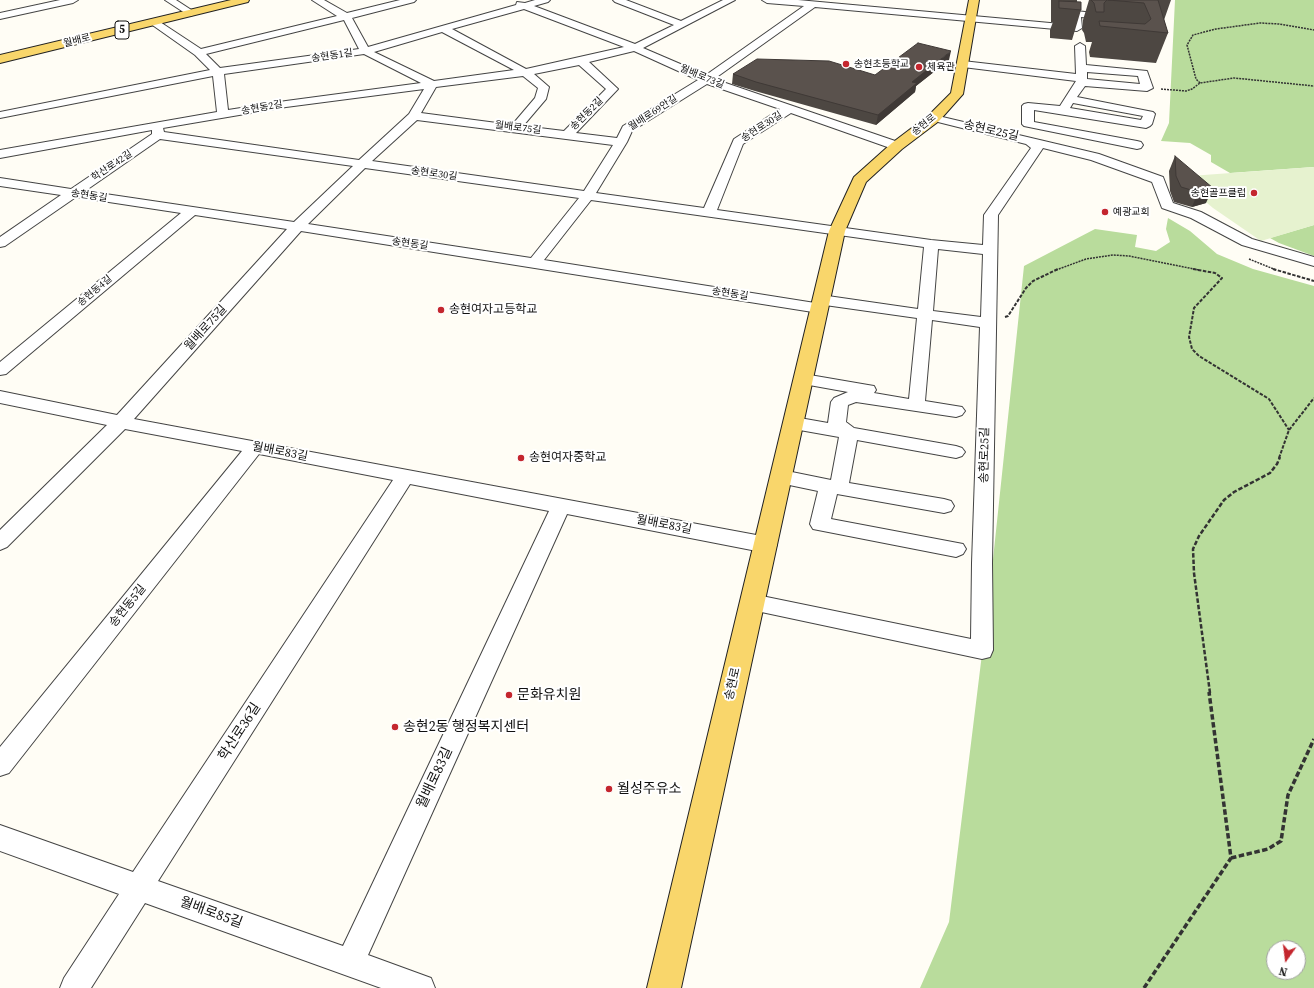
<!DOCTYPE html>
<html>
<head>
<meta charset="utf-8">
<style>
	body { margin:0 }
	#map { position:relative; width:1314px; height:988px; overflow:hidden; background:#fffdf5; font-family:"Source Serif 4",serif }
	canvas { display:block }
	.north { position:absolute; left:1266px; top:940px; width:40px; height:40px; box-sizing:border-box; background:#fff; border:1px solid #a0a0a0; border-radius:50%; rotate:194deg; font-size:11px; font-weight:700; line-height:16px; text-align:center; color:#111 }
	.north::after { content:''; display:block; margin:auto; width:14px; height:18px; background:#c4262e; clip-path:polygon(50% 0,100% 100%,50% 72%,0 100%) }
</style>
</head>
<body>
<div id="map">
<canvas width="1314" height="988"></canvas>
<div class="north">N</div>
</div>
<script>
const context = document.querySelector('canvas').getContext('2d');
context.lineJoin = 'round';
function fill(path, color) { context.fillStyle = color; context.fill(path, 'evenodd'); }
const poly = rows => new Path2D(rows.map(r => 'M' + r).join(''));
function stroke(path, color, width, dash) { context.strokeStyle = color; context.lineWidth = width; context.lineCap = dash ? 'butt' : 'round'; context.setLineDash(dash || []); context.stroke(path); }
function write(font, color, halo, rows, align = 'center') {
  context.font = font + ' "Source Serif 4","Noto Sans KR",serif'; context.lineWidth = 4; context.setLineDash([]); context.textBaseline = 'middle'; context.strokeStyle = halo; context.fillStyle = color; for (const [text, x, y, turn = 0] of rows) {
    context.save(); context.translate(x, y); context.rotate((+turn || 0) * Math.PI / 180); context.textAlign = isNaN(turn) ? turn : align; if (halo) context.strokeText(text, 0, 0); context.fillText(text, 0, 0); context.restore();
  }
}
fill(poly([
	[1175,0,1314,0,1314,167,1230,173,1211,162,1211,155,1190,143,1161,141,1169,123],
	[1168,218,1190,231,1217,254,1253,269,1314,286,1314,988,920,988,949,922,989,597,1024,266,1095,229,1137,235,1135,247,1156,251,1170,242,1166,229],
	[1274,948,1298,948,1298,972,1274,972],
	[1314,225,1314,256,1279,243,1270,238]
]), '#b9dc9c');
fill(poly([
	[1314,167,1314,225,1261,241,1213,208,1176,177]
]), '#e6f2cf');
const minor = poly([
	[60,0,78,0,73,3,0,19,0,13,60,0],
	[165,0,176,0,196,13,191,16,188,15,165,0],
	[312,0,324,0,347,13,400,0,416,0,414,2,352,18,368,47,516,5,517,2,525,3,535,0,550,0,548,2,534,6,635,44,674,25,615,2,613,0,626,0,681,21,723,0,735,0,643,48,706,75,804,6,767,3,762,0,798,0,1072,25,1071,14,1076,11,1112,15,1114,17,1109,20,1081,17,1082,28,1077,31,815,7,714,79,901,143,903,146,901,149,897,150,893,149,791,113,743,144,717,210,931,240,983,245,984,215,1031,148,1026,144,930,120,928,118,930,116,934,115,1099,154,1163,177,1173,203,1201,212,1252,239,1314,257,1314,266,1242,245,1191,218,1162,208,1152,182,1091,160,1043,148,998,215,992,563,993,650,990,657,982,659,752,610,745,608,741,602,745,596,752,594,971,639,972,563,980,327,932,320,925,401,962,407,965,411,962,415,956,417,856,402,848,405,846,422,854,428,956,446,962,448,965,452,962,456,956,458,857,440,849,483,944,499,951,501,954,506,951,511,944,513,837,494,831,519,963,544,966,549,963,554,956,557,813,529,810,524,818,491,775,482,773,477,775,472,782,470,831,480,839,437,794,429,788,427,785,423,788,419,794,417,828,423,831,402,834,398,848,392,798,383,796,379,798,375,804,374,868,385,874,386,876,390,874,393,909,399,917,318,825,305,827,308,824,311,819,313,301,231,134,419,767,537,774,540,777,545,774,550,767,553,567,514,368,955,431,978,435,988,381,988,145,903,91,988,60,988,64,978,119,894,0,851,0,825,133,872,393,480,259,454,9,773,0,776,0,747,242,451,125,429,7,547,0,550,0,530,107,425,0,403,0,391,117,415,287,229,195,215,6,374,0,375,0,362,181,213,76,197,5,246,0,247,0,237,61,195,0,186,0,178,71,189,152,134,152,130,0,158,0,150,217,112,213,76,0,118,0,112,210,70,195,55,151,24,149,22,151,20,157,20,201,49,337,16,312,0],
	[524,9,624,47,526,69,452,29,524,9],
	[344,20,359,49,220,68,206,54,344,20],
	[442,32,514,70,434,81,374,52,442,32],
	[634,51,698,80,623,126,617,138,576,133,618,89,589,62,634,51],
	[364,54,421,83,286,101,228,110,224,74,364,54],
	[579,65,606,89,564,131,523,126,546,99,549,87,534,74,579,65],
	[523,76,538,88,535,98,512,125,421,113,436,87,523,76],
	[707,84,780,109,734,139,704,208,596,193,627,142,632,131,707,84],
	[424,89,409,114,359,160,164,132,163,128,286,107,424,89],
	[417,120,613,145,584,191,372,161,417,120],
	[160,139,353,166,294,222,85,191,160,139],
	[365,168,579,198,531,258,308,224,365,168],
	[591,200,924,247,918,309,821,295,816,297,813,300,815,303,544,260,591,200],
	[938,249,983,254,981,317,933,311,938,249],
	[410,484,549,511,343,946,158,881,410,484],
	[1080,43,1085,46,1086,65,1147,71,1153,88,1147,91,1085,86,1077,97,1153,112,1155,114,1152,124,1150,126,1146,128,1034,110,1034,122,1137,141,1141,142,1143,145,1141,148,1137,149,1024,126,1022,124,1022,106,1024,104,1028,103,1060,106,1076,81,963,67,958,64,963,61,1076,74,1075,46,1080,43],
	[1087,72,1138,76,1140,84,1087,79,1087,72],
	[1073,103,1143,116,1141,120,1070,108,1073,103]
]);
const major = poly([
	[231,0,249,0,248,2,0,63,0,55,231,0],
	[969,0,979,0,963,94,939,121,902,149,866,182,845,231,681,988,647,988,829,231,854,177,892,143,929,115,951,93,969,0]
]);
stroke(minor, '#444', 2);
stroke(major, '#222', 2);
stroke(poly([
	[1200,83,1196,79,1187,45,1193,35,1216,29,1260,23,1279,24,1314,30],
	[1161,89,1186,91,1192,89,1200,83,1234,78,1314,86],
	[1249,259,1276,270],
	[1056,270,1086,259,1113,255,1129,256,1199,270]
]), '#333', 1.5, [2, 1]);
stroke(poly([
	[1193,269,1215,273,1222,278,1194,308,1189,337,1192,349,1199,356,1269,399,1289,430],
	[1273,269,1314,281],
	[1005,317,1008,316,1026,288,1033,281,1058,269],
	[1279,458,1289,430,1314,398]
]), '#333', 2, [3.5, 1.5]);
stroke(poly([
	[1210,693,1194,573,1193,549,1199,536,1224,500,1234,492,1270,473,1277,464,1280,457]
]), '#333', 2.5, [4.5, 2]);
stroke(poly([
	[1231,858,1268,849,1281,841,1288,795,1314,739],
	[1144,988,1231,858,1209,692]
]), '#333', 3.5, [5.5, 2.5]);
fill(minor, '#fff');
fill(major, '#f9d66b');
fill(poly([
	[1051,0,1077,0,1077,2,1081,10,1072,40,1050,38,1050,30,1053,22,1051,22],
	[1089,0,1171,0,1164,20,1168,33,1156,63,1090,57,1089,52,1092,42,1086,42,1084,33,1082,30,1083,25,1083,20],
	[949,60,916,86,915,92,876,125,755,91,732,84,733,74,875,75],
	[1175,156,1206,203,1192,207,1174,202,1170,191,1169,171]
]), '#4d4742');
fill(poly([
	[951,51,949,60,916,86,915,92,876,125,878,115,912,82],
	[1213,188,1206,203,1192,207,1198,192]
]), '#3f3936');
const building = poly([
	[1091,0,1107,0,1104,3,1104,12,1096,12,1094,3,1091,0],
	[1108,0,1158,0,1168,33,1100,26,1099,21,1145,24,1151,19,1144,3,1108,0],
	[1059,1,1081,2,1081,10,1059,8,1059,1],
	[918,43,951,51,912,82,917,83,878,115,756,82,733,74,757,59,829,61,875,75,918,43],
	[1175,156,1213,188,1198,192,1181,187,1176,176,1175,156]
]);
fill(building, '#5a524d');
stroke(building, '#3f3936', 1);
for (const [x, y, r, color] of [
	[846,64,4,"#c4262e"],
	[919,67,4,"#c4262e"],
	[1254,193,4,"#c4262e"],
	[1105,212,4,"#c4262e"],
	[441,310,4,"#c4262e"],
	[521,458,4,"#c4262e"],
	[509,695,4,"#c4262e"],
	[395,727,4,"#c4262e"],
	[609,789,4,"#c4262e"]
]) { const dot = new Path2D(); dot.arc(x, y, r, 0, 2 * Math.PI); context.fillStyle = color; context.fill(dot); stroke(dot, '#fff', 1.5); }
write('10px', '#111', '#fff', [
	["월배로",77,41,-14],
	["송현동1길",332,56,-8],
	["월배로73길",702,77,22],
	["송현동2길",262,108,-10],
	["월배로69안길",653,113,-33],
	["송현동2길",587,114,-45],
	["송현로",924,125,-39],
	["송현로30길",762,127,-33],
	["월배로75길",518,128,7],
	["학산로42길",112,166,-34],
	["송현로30길",434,174,8],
	["송현동길",89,196,9],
	["송현동길",410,244,8],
	["송현동4길",95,291,-40],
	["송현동길",730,294,9]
]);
write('10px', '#111', '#fff', [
	["송현초등학교",854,64],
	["체육관",927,67],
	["송현골프클럽",1246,193,"right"],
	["예광교회",1113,212]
], 'left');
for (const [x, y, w] of [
	[122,30,14]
]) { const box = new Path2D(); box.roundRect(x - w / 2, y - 9, w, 18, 3); context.fillStyle = '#fff'; context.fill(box); stroke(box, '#111', 1); }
write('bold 11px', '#111', null, [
	["5",122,30]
]);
write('12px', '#111', '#fff', [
	["송현로25길",991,131,13],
	["월배로75길",206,328,-48],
	["월배로83길",280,452,11],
	["송현로25길",985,455,-89],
	["월배로83길",664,525,11],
	["송현동5길",128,606,-51],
	["송현로",733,684,-77]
]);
write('12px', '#111', '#fff', [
	["송현여자고등학교",449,310],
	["송현여자중학교",529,458]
], 'left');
write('14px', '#111', '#fff', [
	["문화유치원",517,695],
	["송현2동 행정복지센터",403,727],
	["월성주유소",617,789]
], 'left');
write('14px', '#111', '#fff', [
	["학산로36길",240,732,-57],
	["월배로83길",435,778,-65],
	["월배로85길",211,913,20]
]);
</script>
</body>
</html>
